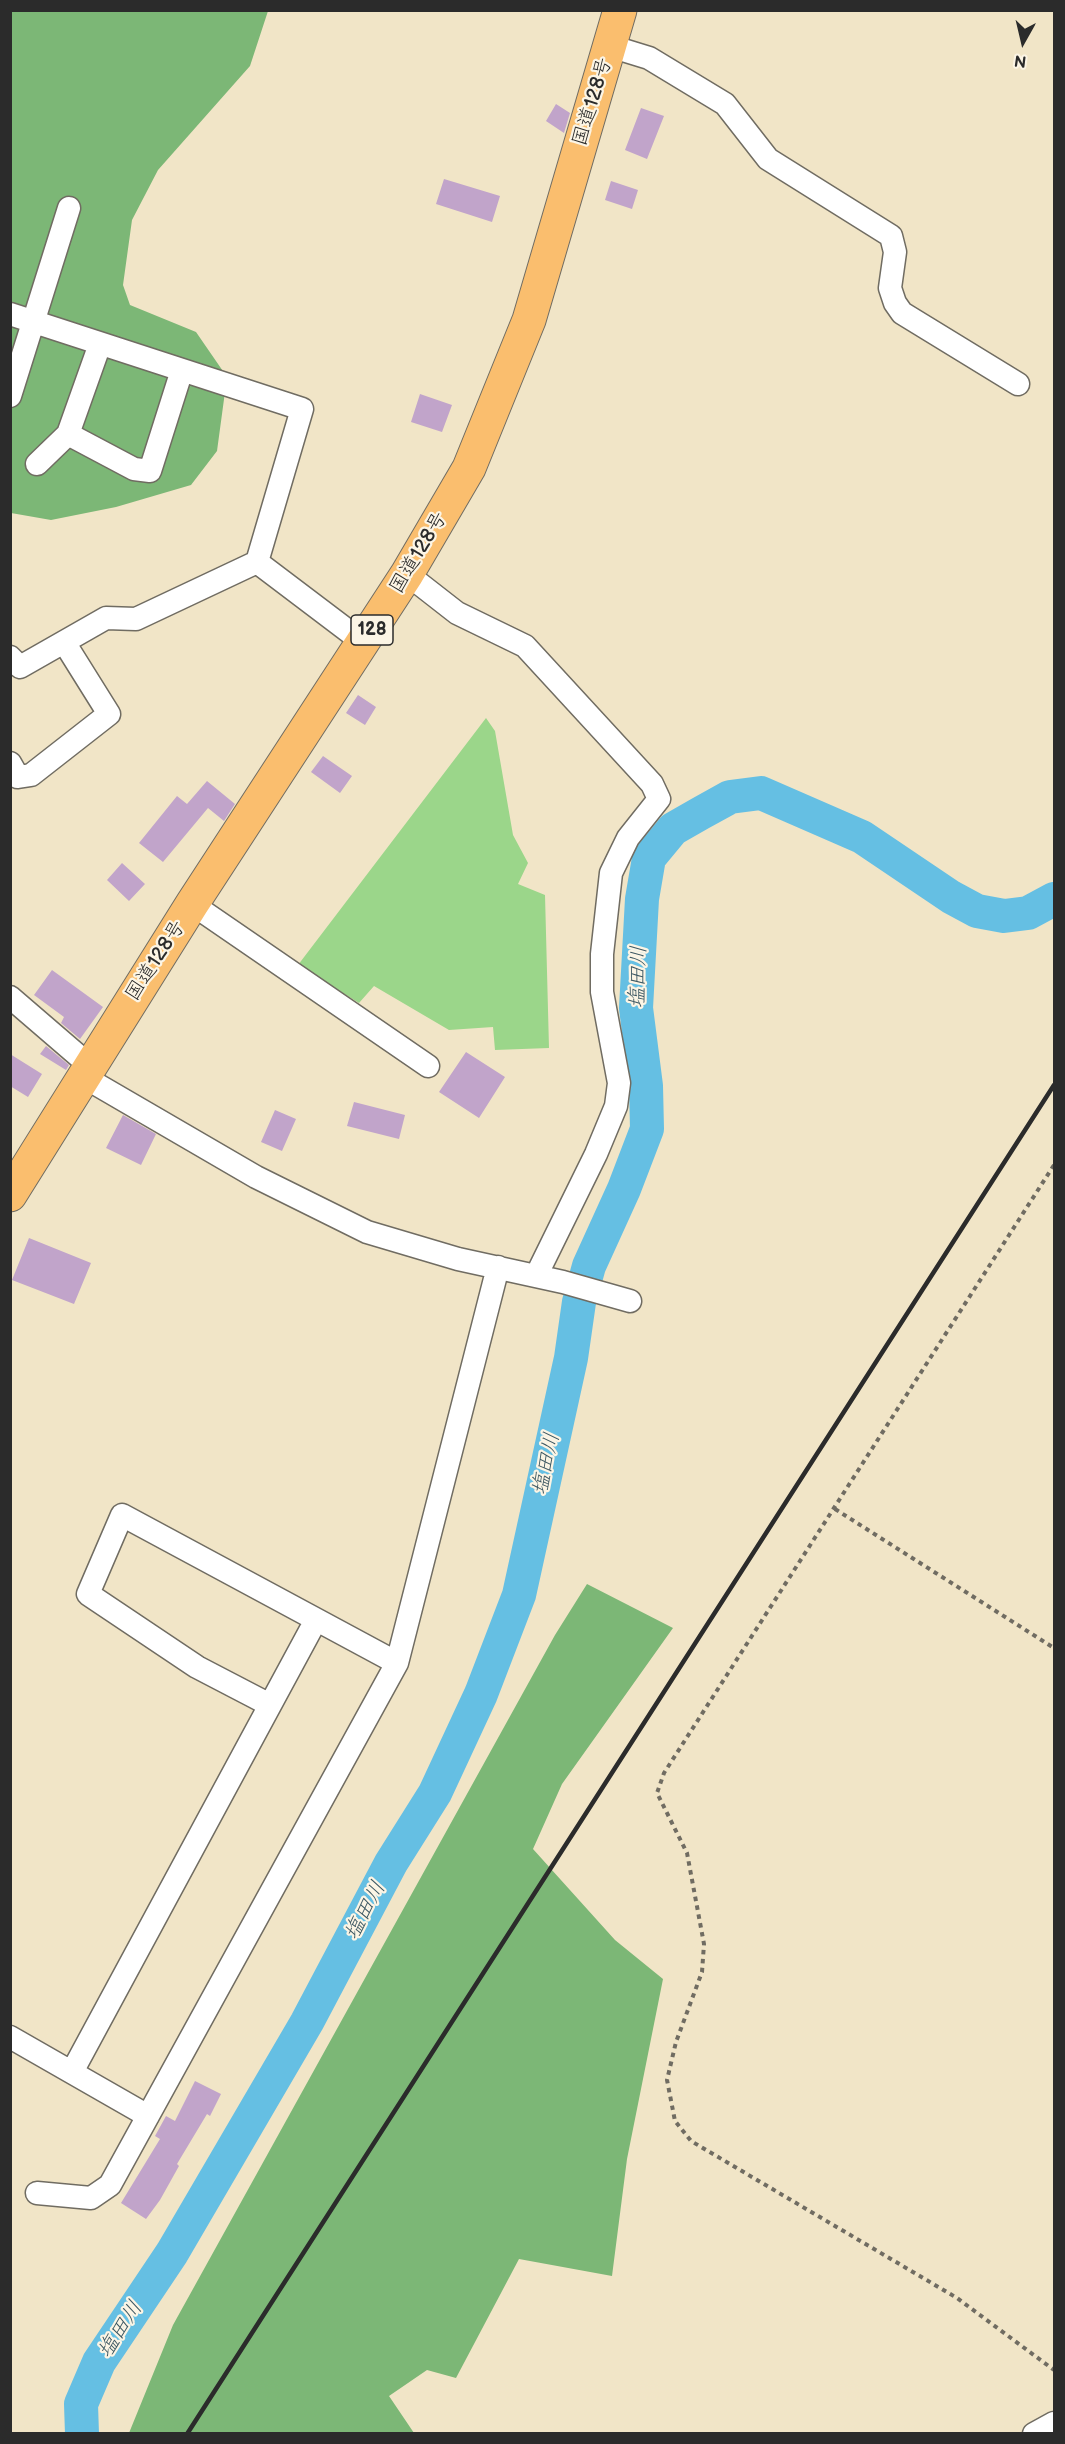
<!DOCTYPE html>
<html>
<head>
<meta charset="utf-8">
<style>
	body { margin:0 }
	#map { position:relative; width:1065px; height:2444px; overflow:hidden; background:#f1e5c7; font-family:"Balsamiq Sans",sans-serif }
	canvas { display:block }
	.frame { position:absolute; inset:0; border:12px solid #2b2b2b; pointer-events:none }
	.north { position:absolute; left:993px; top:12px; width:60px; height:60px; -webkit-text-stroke:4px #fcf5e5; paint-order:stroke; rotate:188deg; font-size:16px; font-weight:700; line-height:24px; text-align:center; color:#2b2b2b }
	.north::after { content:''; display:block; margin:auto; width:21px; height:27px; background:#2b2b2b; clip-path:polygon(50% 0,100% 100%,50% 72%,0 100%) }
</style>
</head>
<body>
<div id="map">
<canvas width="1065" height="2444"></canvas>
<div class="frame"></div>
<div class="north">N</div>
</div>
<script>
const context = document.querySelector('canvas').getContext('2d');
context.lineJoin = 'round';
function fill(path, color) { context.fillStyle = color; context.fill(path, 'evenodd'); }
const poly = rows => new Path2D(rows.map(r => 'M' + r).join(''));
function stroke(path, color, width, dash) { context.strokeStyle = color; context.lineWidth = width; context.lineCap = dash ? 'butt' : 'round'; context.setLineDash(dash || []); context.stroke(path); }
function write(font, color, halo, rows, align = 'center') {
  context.font = font + ' "Balsamiq Sans","Klee One",sans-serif'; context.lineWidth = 4.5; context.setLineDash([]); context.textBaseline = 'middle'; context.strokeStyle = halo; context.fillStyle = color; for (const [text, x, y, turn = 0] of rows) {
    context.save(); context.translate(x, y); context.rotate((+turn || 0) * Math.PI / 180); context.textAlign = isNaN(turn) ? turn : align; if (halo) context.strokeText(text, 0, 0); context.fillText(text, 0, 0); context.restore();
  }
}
fill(poly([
	[486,718,495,731,513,835,528,863,518,884,545,895,549,1048,495,1050,493,1027,449,1030,374,986,359,1003,298,965]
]), '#9bd68a');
fill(poly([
	[10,11,268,11,250,66,158,170,132,220,123,285,130,305,196,332,227,377,217,451,191,485,116,507,51,520,11,513],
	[587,1584,673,1628,562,1784,533,1849,615,1940,663,1979,627,2159,612,2276,519,2259,456,2378,427,2370,389,2396,414,2433,129,2433,173,2325,555,1635]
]), '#7cb776');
stroke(poly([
	[82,2434,81,2404,99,2362,172,2253,307,2022,391,1863,435,1793,481,1694,519,1595,571,1358,579,1302,589,1266,624,1189,647,1129,646,1086,636,1008,642,899,649,858,673,829,701,813,730,797,761,793,862,837,951,897,977,911,1004,916,1028,913,1054,899]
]), '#65bfe3', 34);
fill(poly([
	[556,104,570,113,564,133,546,121],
	[641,108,664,116,647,159,625,150],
	[444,179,500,196,492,222,436,204],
	[611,181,638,190,632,209,605,200],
	[420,394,452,405,442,432,411,422],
	[358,695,376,707,365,725,346,713],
	[323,756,352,776,340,793,311,772],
	[207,781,235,804,224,821,208,808,163,862,139,843,177,796,187,804],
	[122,863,145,884,129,901,107,880],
	[52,970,103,1007,80,1039,61,1023,64,1017,34,995],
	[46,1046,69,1065,66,1070,40,1054],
	[466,1052,505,1077,479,1118,439,1092],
	[10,1054,42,1074,28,1097,10,1086],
	[354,1102,405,1115,399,1139,347,1126],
	[275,1110,296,1119,282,1151,261,1142],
	[123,1115,156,1134,141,1165,106,1148],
	[29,1238,91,1263,74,1304,12,1280],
	[195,2081,221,2094,210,2116,207,2114,177,2164,179,2166,160,2200,146,2219,121,2203,160,2139,155,2136,166,2116,175,2121]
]), '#c1a4ca');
const minor = poly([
	[610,46,649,58,725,104,768,159,891,236,895,252,890,288,895,303,902,313,1018,384],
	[10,314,302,409,257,562],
	[10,396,69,208],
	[68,434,134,469,150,471,182,370],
	[37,464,68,434,100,344],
	[407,574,457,613,525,646,652,784,659,799,628,838,611,873,602,954,602,992,619,1083,616,1106,596,1154,536,1276],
	[10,657,20,667,106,618,136,619,257,562,364,643],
	[10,763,18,777,31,775,109,714,64,642],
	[192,904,428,1066],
	[10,997,89,1065],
	[84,1077,256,1177,367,1232,458,1259,563,1282,630,1301],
	[270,1705,197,1667,88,1594,122,1515,397,1663],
	[10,2037,148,2116],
	[72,2072,316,1620],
	[37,2193,91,2198,110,2185,397,1663,498,1267],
	[1034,2434,1054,2423]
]);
const highway = poly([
	[10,1195,192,904,407,574,469,468,529,320,620,10]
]);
stroke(minor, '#706c62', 25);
stroke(highway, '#706c62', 35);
stroke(poly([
	[1054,1165,664,1773,657,1793,687,1853,704,1944,702,1972,676,2042,667,2080,675,2121,691,2141,957,2298,1054,2370],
	[835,1509,1054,1648]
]), '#706c62', 4, [4.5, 4.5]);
stroke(minor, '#fff', 22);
stroke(highway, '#fabe6e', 33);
stroke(poly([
	[187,2434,1054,1085]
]), '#2b2b2b', 4.5);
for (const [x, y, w] of [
	[372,630,42]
]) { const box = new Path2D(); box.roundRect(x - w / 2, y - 15, w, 30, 4.5); context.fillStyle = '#fcf5e5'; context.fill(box); stroke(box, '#2b2b2b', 1.5); }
write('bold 18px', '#2b2b2b', null, [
	["128",372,630]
]);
write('20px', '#2b2b2b', '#fcf5e5', [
	["国道128号",593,102,-73],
	["国道128号",419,553,-59],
	["国道128号",156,961,-57]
]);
write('italic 21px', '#3c5762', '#fcf5e5', [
	["塩田川",639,977,-88],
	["塩田川",547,1464,-78],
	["塩田川",366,1911,-62],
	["塩田川",121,2330,-57]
]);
</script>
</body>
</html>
